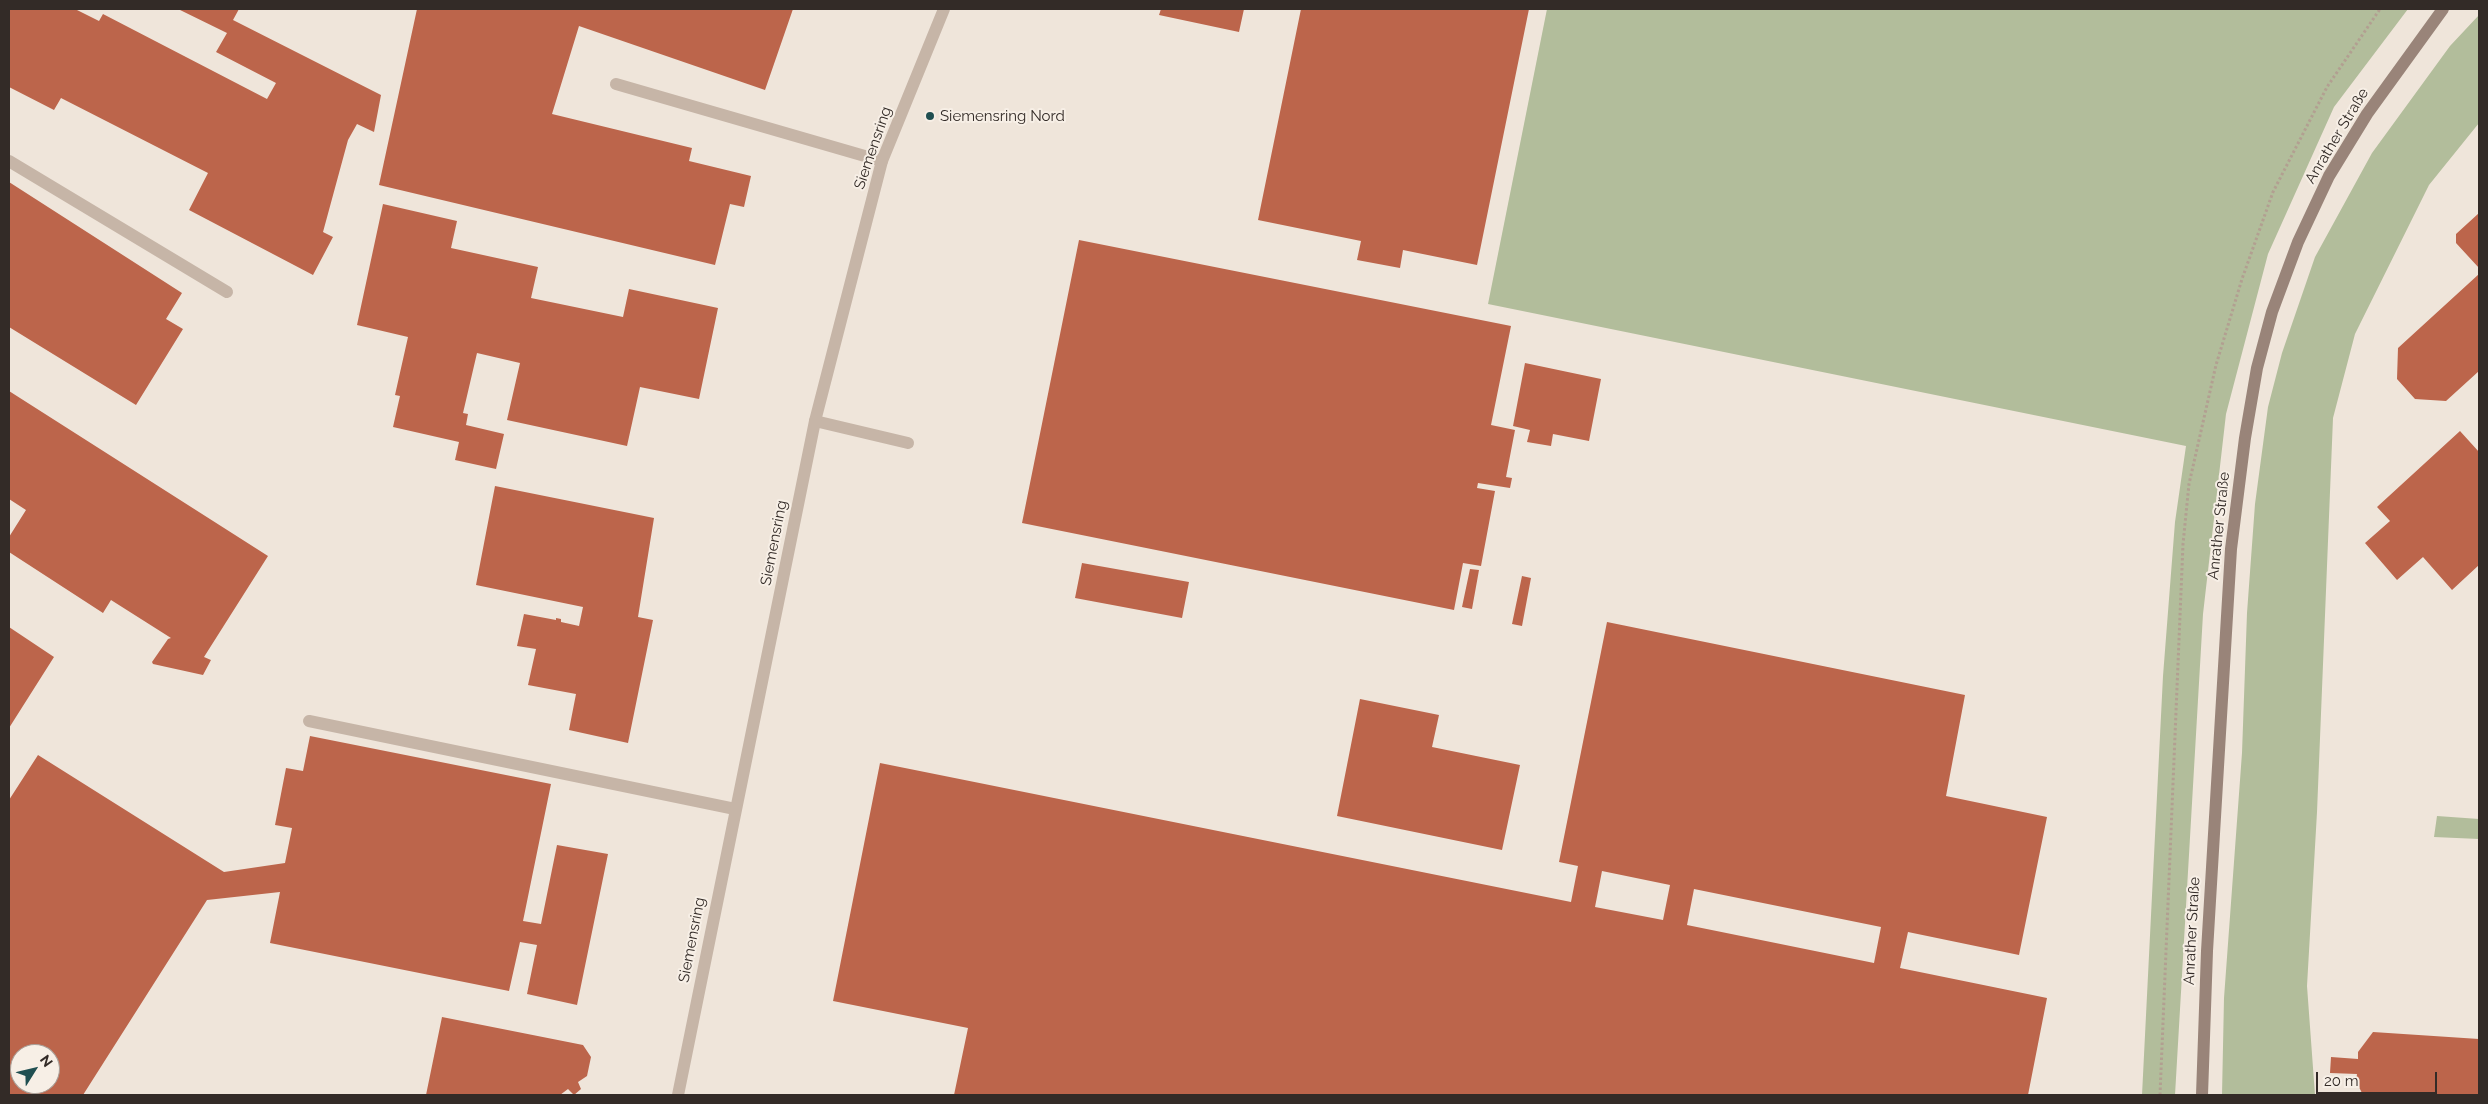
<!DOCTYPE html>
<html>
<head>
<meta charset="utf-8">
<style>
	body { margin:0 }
	#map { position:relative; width:2488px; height:1104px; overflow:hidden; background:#efe5da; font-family:Raleway,sans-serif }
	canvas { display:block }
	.frame { position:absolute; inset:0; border:10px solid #332b27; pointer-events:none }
	.north { position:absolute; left:10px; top:1044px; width:50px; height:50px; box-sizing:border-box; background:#f7efe6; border:1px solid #a9a19a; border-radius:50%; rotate:54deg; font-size:14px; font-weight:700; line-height:20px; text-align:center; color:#332b27 }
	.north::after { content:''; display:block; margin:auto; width:18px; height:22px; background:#204f51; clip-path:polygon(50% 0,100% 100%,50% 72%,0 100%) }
	.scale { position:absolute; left:2316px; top:1072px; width:121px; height:22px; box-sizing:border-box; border:2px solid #332b27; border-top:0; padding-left:6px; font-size:15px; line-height:18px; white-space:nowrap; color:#332b27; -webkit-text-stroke:4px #f7efe6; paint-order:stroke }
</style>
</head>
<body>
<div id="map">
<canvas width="2488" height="1104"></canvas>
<div class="frame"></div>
<div class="north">N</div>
<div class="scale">20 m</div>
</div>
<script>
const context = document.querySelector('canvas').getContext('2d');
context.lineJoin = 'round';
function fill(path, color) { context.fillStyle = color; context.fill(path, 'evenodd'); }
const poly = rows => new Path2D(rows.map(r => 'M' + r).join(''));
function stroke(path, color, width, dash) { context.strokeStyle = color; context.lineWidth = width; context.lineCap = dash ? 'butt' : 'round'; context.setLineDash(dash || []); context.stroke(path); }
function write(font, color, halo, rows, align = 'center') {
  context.font = font + ' Raleway,sans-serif'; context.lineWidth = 4; context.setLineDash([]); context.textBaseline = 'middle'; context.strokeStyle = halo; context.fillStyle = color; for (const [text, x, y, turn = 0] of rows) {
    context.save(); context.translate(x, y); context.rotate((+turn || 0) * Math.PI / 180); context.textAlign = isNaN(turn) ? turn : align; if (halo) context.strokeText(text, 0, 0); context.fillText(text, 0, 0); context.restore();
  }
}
fill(poly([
	[1547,9,2408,9,2334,107,2268,254,2226,414,2203,614,2175,1095,2142,1095,2163,676,2175,522,2186,446,1488,304],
	[2479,15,2479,123,2429,185,2355,334,2333,418,2317,812,2307,986,2315,1095,2222,1095,2224,998,2242,753,2247,613,2255,504,2268,407,2282,353,2315,257,2372,153,2450,46],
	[2437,816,2479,819,2479,839,2434,837]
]), '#b2bd9b');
fill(poly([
	[9,9,75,9,99,21,103,14,267,99,276,83,216,52,227,33,178,9,239,9,233,20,381,95,374,132,357,124,348,140,323,232,333,237,313,275,189,210,208,173,61,98,54,110,9,87],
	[417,9,793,9,765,90,579,26,552,114,692,148,689,161,751,176,744,207,730,204,715,265,379,185],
	[1161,9,1244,9,1239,32,1159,15],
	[1301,9,1529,9,1477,265,1403,250,1400,268,1357,260,1361,241,1258,220],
	[9,182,182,293,166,319,183,329,136,405,9,327],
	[383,204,457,221,451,248,538,267,531,298,623,317,629,289,718,308,699,399,640,387,627,446,507,420,520,363,477,353,463,413,468,414,466,425,504,434,496,469,455,460,459,442,393,427,400,396,395,395,408,337,357,325],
	[2479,213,2479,268,2456,243,2456,234],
	[1079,240,1511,326,1491,425,1515,430,1506,477,1512,478,1510,488,1478,483,1477,488,1495,491,1481,566,1463,563,1454,610,1022,523],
	[2479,274,2479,371,2446,401,2415,399,2397,379,2398,348],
	[1525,363,1601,379,1589,441,1553,434,1551,446,1527,442,1530,430,1513,426],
	[9,391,268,556,204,657,211,660,203,675,153,664,152,662,168,639,171,638,111,600,103,613,9,552,9,537,26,510,9,499],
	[2460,431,2479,452,2479,565,2452,590,2423,557,2397,580,2365,543,2390,521,2377,507],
	[495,486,654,518,638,617,653,620,628,743,569,730,576,694,528,685,536,649,517,646,524,614,556,620,556,618,561,619,561,622,579,626,583,607,476,585],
	[1082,563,1189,582,1182,618,1075,598],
	[1470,569,1479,570,1472,609,1462,607],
	[1522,576,1531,578,1522,626,1512,624],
	[1607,622,1965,695,1946,796,2047,817,2019,955,1908,932,1900,968,2047,998,2028,1095,954,1095,968,1028,833,1001,880,763,1571,902,1578,866,1559,862],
	[1602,871,1670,885,1663,920,1595,907],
	[1694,889,1881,927,1874,963,1687,925],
	[9,627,54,657,9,728],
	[1360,699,1439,715,1432,747,1520,765,1502,850,1337,816],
	[310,736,551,784,523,921,541,924,557,845,608,854,577,1005,527,994,537,945,520,942,509,991,270,943,280,892,207,900,83,1095,9,1095,9,800,38,755,224,872,285,863,292,828,275,825,286,768,303,771],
	[20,1054,50,1054,50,1084,20,1084],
	[442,1017,583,1045,591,1057,587,1076,578,1082,581,1089,574,1095,568,1089,560,1095,426,1095],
	[2373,1032,2479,1039,2479,1095,2363,1095,2356,1081,2357,1074,2330,1073,2331,1057,2358,1059,2358,1052]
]), '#bc654b');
stroke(poly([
	[2160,1095,2183,544,2189,484,2216,365,2242,279,2273,192,2327,87,2380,9]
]), '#b29f91', 3, [2.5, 2.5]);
stroke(poly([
	[616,84,882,161],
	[9,161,227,292],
	[815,421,908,443],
	[309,721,735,809]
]), '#c6b5a7', 12);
stroke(poly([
	[678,1095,815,421,882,161,944,9]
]), '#c6b5a7', 12);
stroke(poly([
	[2202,1095,2207,951,2231,549,2245,438,2257,368,2272,312,2298,242,2329,176,2367,114,2443,9]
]), '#998479', 12);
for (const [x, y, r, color] of [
	[930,116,5,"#204f51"]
]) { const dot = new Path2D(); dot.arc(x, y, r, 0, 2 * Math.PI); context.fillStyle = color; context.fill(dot); stroke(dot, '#f7efe6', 2); }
write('15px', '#332b27', '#f7efe6', [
	["Siemensring Nord",940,116]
], 'left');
write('15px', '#332b27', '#f7efe6', [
	["Anrather Straße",2337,136,-59],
	["Siemensring",873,148,-71],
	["Anrather Straße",2219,526,-84],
	["Siemensring",774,543,-79],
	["Anrather Straße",2192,931,-87],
	["Siemensring",692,940,-79]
]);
</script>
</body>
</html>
